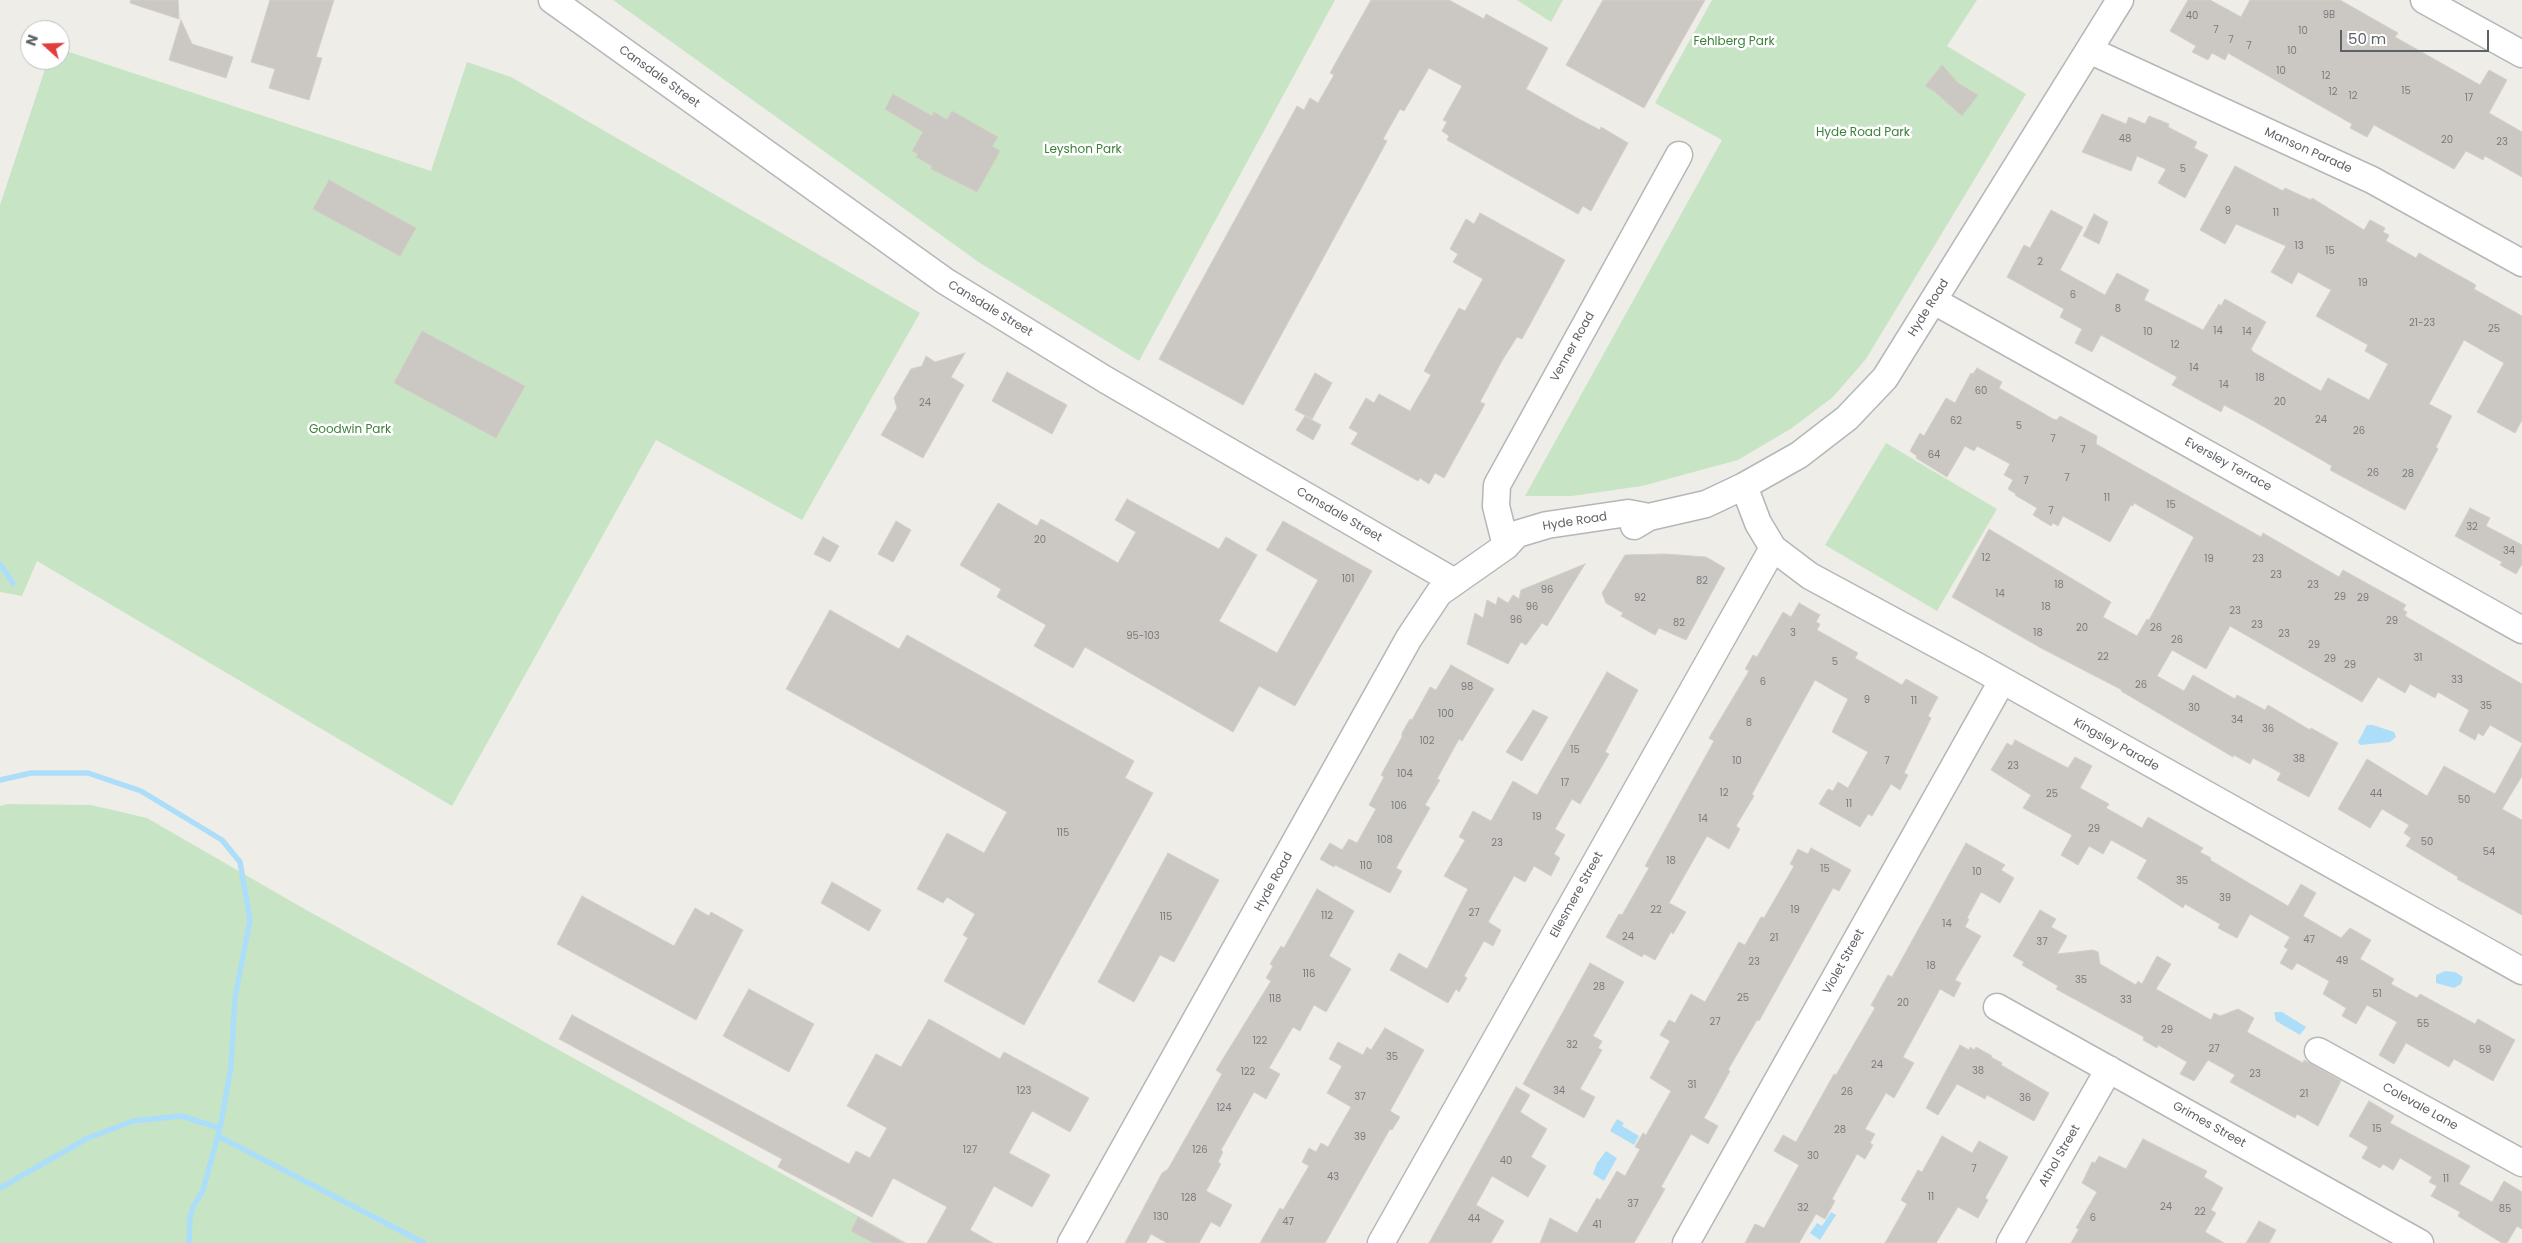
<!DOCTYPE html>
<html>
<head>
<meta charset="utf-8">
<style>
	body { margin:0 }
	#map { position:relative; width:2522px; height:1243px; overflow:hidden; background:#efede7; font-family:Poppins,sans-serif }
	canvas { display:block }
	.north { position:absolute; left:20px; top:20px; width:50px; height:50px; box-sizing:border-box; background:#fff; border:1px solid #bfc0c2; border-radius:50%; rotate:290deg; font-size:14px; font-weight:700; line-height:20px; text-align:center; color:#5e6266 }
	.north::after { content:''; display:block; margin:auto; width:18px; height:22px; background:#e03d3c; clip-path:polygon(50% 0,100% 100%,50% 72%,0 100%) }
	.scale { position:absolute; left:2340px; top:30px; width:149px; height:22px; box-sizing:border-box; border:2px solid #5e6266; border-top:0; padding-left:6px; font-size:15px; line-height:18px; white-space:nowrap; color:#5e6266; -webkit-text-stroke:4px #fff; paint-order:stroke }
</style>
</head>
<body>
<div id="map">
<canvas width="2522" height="1243"></canvas>
<div class="north">N</div>
<div class="scale">50 m</div>
</div>
<script>
const context = document.querySelector('canvas').getContext('2d');
context.lineJoin = 'round';
function fill(path, color) { context.fillStyle = color; context.fill(path, 'evenodd'); }
const poly = rows => new Path2D(rows.map(r => 'M' + r).join(''));
function stroke(path, color, width, dash) { context.strokeStyle = color; context.lineWidth = width; context.lineCap = dash ? 'butt' : 'round'; context.setLineDash(dash || []); context.stroke(path); }
function write(font, color, halo, rows, align = 'center') {
  context.font = font + ' Poppins,sans-serif'; context.lineWidth = 5; context.setLineDash([]); context.textBaseline = 'middle'; context.strokeStyle = halo; context.fillStyle = color; for (const [text, x, y, turn = 0] of rows) {
    context.save(); context.translate(x, y); context.rotate((+turn || 0) * Math.PI / 180); context.textAlign = isNaN(turn) ? turn : align; if (halo) context.strokeText(text, 0, 0); context.fillText(text, 0, 0); context.restore();
  }
}
fill(poly([
	[613,0,1335,0,1139,361,980,263],
	[1517,0,1563,0,1551,22],
	[1712,0,1977,0,1947,46,2026,94,1866,359,1833,397,1792,428,1738,460,1642,486,1572,496,1525,496,1722,140,1655,103],
	[60,49,431,171,467,62,511,77,920,313,802,520,656,440,452,806,37,561,22,596,0,592,0,205,48,60,60,60],
	[1886,443,1997,509,1937,611,1825,545],
	[8,804,91,805,147,818,301,907,907,1243,0,1243,0,806]
]), '#c7e5c5');
fill(poly([
	[2367,725,2373,725,2394,732,2396,737,2390,742,2360,745,2358,742],
	[2445,971,2455,972,2463,977,2461,984,2454,988,2436,983,2436,975],
	[2274,1012,2282,1012,2306,1027,2300,1035,2276,1021],
	[1617,1119,1624,1123,1622,1126,1639,1136,1634,1145,1610,1131],
	[1606,1151,1617,1158,1604,1181,1593,1174,1597,1163],
	[1831,1212,1836,1215,1820,1240,1810,1233,1817,1223,1822,1226]
]), '#acdefa');
stroke(poly([
	[0,564,13,583],
	[0,780,31,773,88,773,141,791,222,840,240,862,250,920,235,997,231,1067,220,1128,203,1190,193,1207,190,1218,189,1243],
	[218,1136,424,1243],
	[0,1188,88,1138,133,1121,181,1116,220,1128]
]), '#acdefa', 5.5);
const building = poly([
	[131,0,178,0,179,19,130,3,131,0],
	[270,0,334,0,316,57,322,58,309,100,269,88,275,69,251,62,270,0],
	[1371,0,1449,0,1484,19,1486,14,1548,48,1526,89,1577,118,1600,130,1601,127,1628,143,1591,211,1583,206,1578,214,1447,140,1449,136,1442,131,1447,122,1443,120,1462,86,1429,68,1404,111,1400,109,1383,139,1387,141,1243,405,1159,359,1297,106,1304,110,1310,98,1318,103,1334,75,1330,73,1371,0],
	[1603,0,1705,0,1644,108,1566,65,1603,0],
	[2188,0,2210,0,2241,17,2250,0,2340,0,2398,33,2395,37,2480,85,2489,70,2507,80,2489,113,2522,132,2522,177,2485,156,2483,160,2466,151,2454,169,2374,125,2367,137,2350,128,2352,124,2228,53,2225,60,2212,53,2208,60,2192,52,2196,46,2170,31,2188,0],
	[181,20,192,44,233,57,226,78,169,60,181,20],
	[1942,65,1958,83,1978,95,1962,116,1934,91,1925,86,1942,65],
	[893,94,932,116,934,112,947,120,952,111,998,137,992,146,1000,151,977,192,931,169,932,166,916,157,918,154,912,151,923,132,885,109,893,94],
	[2102,114,2126,124,2129,117,2145,124,2149,116,2169,124,2168,127,2197,142,2194,148,2208,155,2185,198,2158,183,2166,169,2137,156,2131,171,2082,152,2102,114],
	[2235,166,2283,191,2285,188,2311,200,2312,198,2364,230,2370,220,2385,228,2383,232,2389,235,2386,241,2416,258,2419,253,2476,285,2474,289,2522,316,2522,420,2515,433,2477,412,2504,363,2464,340,2429,404,2452,416,2436,447,2438,449,2405,510,2330,470,2332,466,2252,420,2224,405,2221,412,2172,385,2177,377,2101,335,2092,352,2075,343,2082,329,2060,317,2064,309,2007,277,2024,245,2030,248,2051,210,2083,227,2060,270,2105,295,2117,273,2149,290,2144,300,2203,330,2219,304,2221,306,2225,299,2266,322,2251,349,2253,352,2317,389,2321,391,2328,378,2369,400,2388,364,2365,351,2368,345,2316,316,2331,290,2298,272,2292,284,2271,272,2286,246,2236,224,2225,244,2200,230,2235,166],
	[329,180,416,228,400,256,313,209,329,180],
	[1480,213,1565,260,1522,339,1517,337,1503,359,1480,402,1485,404,1444,478,1435,473,1429,484,1420,478,1418,481,1351,444,1358,433,1349,428,1366,398,1374,403,1379,394,1410,411,1431,375,1424,371,1440,342,1459,308,1465,311,1483,279,1453,262,1458,254,1450,249,1466,219,1474,224,1480,213],
	[2094,214,2108,222,2099,244,2083,236,2094,214],
	[422,331,525,386,496,438,394,383,422,331],
	[965,353,951,377,964,385,923,458,881,435,897,408,894,398,911,369,922,366,926,356,935,362,965,353],
	[1977,368,2002,382,1999,388,2053,419,2057,420,2060,416,2097,436,2096,444,2261,537,2263,533,2339,577,2343,570,2406,605,2403,610,2407,612,2405,616,2522,684,2522,743,2490,725,2483,736,2478,733,2475,740,2459,731,2469,710,2438,692,2435,698,2410,684,2405,693,2378,677,2362,702,2230,626,2206,669,2172,650,2157,676,2184,691,2193,675,2235,699,2237,695,2265,710,2268,705,2310,730,2311,728,2338,743,2309,797,2277,780,2281,773,2253,758,2250,764,2234,755,2233,757,2121,691,2122,690,2041,648,1952,597,1989,529,2111,602,2103,617,2137,636,2147,619,2149,620,2194,537,2134,503,2133,506,2131,505,2110,542,2063,516,2058,526,2053,523,2051,526,2033,515,2037,508,2015,495,2016,494,2008,489,2013,480,2004,475,2010,464,1977,446,1974,451,1965,446,1947,477,1916,458,1917,456,1910,451,1920,433,1924,436,1946,398,1955,403,1971,373,1973,374,1977,368],
	[1007,372,1067,405,1052,434,992,401,1007,372],
	[1315,373,1332,383,1312,419,1295,410,1315,373],
	[1305,416,1321,425,1313,440,1296,430,1305,416],
	[1127,499,1219,549,1226,537,1257,555,1219,621,1277,653,1318,580,1266,550,1283,521,1372,571,1295,706,1259,686,1233,732,1085,647,1073,668,1034,646,1046,625,997,597,1001,589,960,565,998,503,1037,526,1041,519,1118,563,1136,532,1115,520,1127,499],
	[2470,508,2490,518,2486,526,2522,545,2522,564,2516,574,2500,565,2502,562,2455,536,2470,508],
	[896,521,911,530,893,562,878,554,896,521],
	[823,537,839,546,830,562,814,554,823,537],
	[1665,554,1706,557,1725,568,1686,640,1659,628,1655,635,1621,616,1623,613,1606,603,1602,593,1625,555,1665,554],
	[1585,564,1547,626,1542,623,1526,645,1521,642,1508,664,1467,644,1475,613,1483,618,1487,600,1496,605,1498,597,1508,603,1513,595,1519,599,1521,590,1585,564],
	[1799,603,1820,615,1816,622,1820,624,1817,630,1858,653,1855,658,1902,685,1906,679,1938,697,1928,716,1931,718,1904,773,1908,775,1900,790,1891,784,1872,816,1868,814,1860,827,1819,804,1828,789,1833,791,1838,782,1848,788,1868,752,1832,732,1848,699,1815,680,1752,794,1754,796,1736,826,1740,829,1729,849,1707,836,1669,903,1686,912,1673,934,1671,932,1655,960,1644,954,1642,957,1606,937,1619,914,1622,915,1649,868,1645,866,1714,741,1709,738,1749,671,1745,669,1753,655,1757,657,1783,612,1791,617,1799,603],
	[830,610,899,649,907,635,1134,761,1125,778,1153,793,1024,1025,944,981,968,938,963,935,975,914,947,897,943,903,917,889,947,833,984,853,1007,812,786,689,830,610],
	[1451,665,1494,689,1462,741,1459,739,1437,779,1440,780,1425,805,1430,808,1396,868,1402,871,1390,893,1335,865,1334,867,1320,859,1330,843,1342,850,1349,839,1357,843,1376,809,1369,805,1384,777,1381,775,1402,737,1402,733,1410,719,1412,720,1430,687,1436,690,1451,665],
	[1607,672,1638,690,1605,752,1609,754,1580,804,1572,799,1555,829,1565,835,1554,854,1560,858,1551,876,1534,866,1525,882,1514,876,1488,922,1501,930,1493,946,1484,941,1464,976,1467,978,1459,992,1456,989,1448,1003,1390,970,1399,953,1427,969,1468,889,1444,876,1465,840,1459,837,1473,811,1491,821,1513,781,1537,795,1607,672],
	[1533,710,1548,717,1522,761,1506,752,1533,710],
	[2015,740,2068,768,2075,757,2092,766,2080,788,2109,804,2106,808,2142,828,2148,817,2203,848,2200,852,2211,858,2210,860,2288,906,2301,884,2316,893,2303,916,2341,938,2350,928,2371,940,2360,959,2394,979,2391,984,2417,998,2420,994,2475,1024,2478,1019,2515,1040,2493,1081,2454,1059,2449,1067,2406,1043,2394,1064,2379,1055,2397,1022,2367,1005,2356,1024,2342,1016,2346,1008,2323,994,2329,981,2297,963,2292,970,2280,963,2288,949,2284,947,2290,937,2250,914,2237,938,2218,928,2220,924,2185,904,2183,908,2137,878,2147,860,2111,840,2103,854,2089,846,2078,865,2061,855,2072,835,2023,808,2031,795,1991,770,2007,743,2012,746,2015,740],
	[2522,745,2522,776,2502,809,2522,820,2522,915,2457,879,2458,877,2406,846,2411,838,2404,833,2409,825,2382,809,2370,828,2338,809,2367,759,2427,796,2444,766,2495,794,2522,745],
	[1966,843,2005,865,2001,870,2014,878,2000,903,1981,892,1967,918,1969,919,1965,927,1981,936,1955,980,1961,983,1954,997,1940,989,1903,1057,1914,1063,1894,1098,1886,1093,1865,1129,1875,1134,1870,1143,1873,1145,1865,1159,1857,1154,1832,1199,1835,1201,1825,1219,1816,1214,1799,1243,1745,1243,1755,1224,1764,1228,1799,1165,1774,1151,1783,1135,1796,1142,1834,1074,1836,1075,1875,1008,1871,1005,1888,975,1892,977,1966,843],
	[1811,848,1851,870,1839,891,1833,888,1759,1021,1757,1020,1728,1070,1730,1071,1704,1118,1718,1126,1708,1144,1691,1134,1661,1187,1665,1189,1634,1243,1540,1243,1550,1218,1577,1233,1597,1198,1600,1200,1617,1171,1625,1176,1640,1149,1635,1147,1643,1133,1646,1135,1671,1091,1650,1078,1670,1041,1660,1035,1669,1020,1675,1023,1691,994,1705,1002,1739,942,1745,945,1761,917,1764,918,1794,866,1790,864,1798,849,1808,854,1811,848],
	[1168,853,1219,880,1174,962,1160,955,1134,1002,1098,982,1168,853],
	[832,882,881,910,869,931,821,903,832,882],
	[1317,889,1354,911,1329,956,1351,969,1326,1012,1314,1005,1300,1031,1293,1027,1269,1068,1280,1074,1266,1099,1254,1092,1221,1150,1223,1152,1218,1162,1221,1164,1206,1191,1232,1205,1220,1227,1211,1222,1199,1243,1167,1243,1151,1234,1146,1243,1125,1243,1162,1173,1168,1169,1222,1074,1216,1070,1271,981,1266,978,1273,966,1270,964,1281,946,1284,948,1317,889],
	[582,896,674,946,695,908,709,916,711,912,743,930,696,1020,557,944,582,896],
	[2040,910,2056,919,2051,927,2067,936,2057,954,2093,950,2098,952,2100,964,2136,985,2138,981,2142,984,2157,956,2171,964,2156,989,2211,1020,2214,1013,2220,1016,2238,1009,2254,1018,2247,1032,2303,1063,2304,1060,2341,1081,2318,1126,2297,1114,2295,1118,2230,1082,2235,1075,2208,1060,2194,1081,2180,1074,2187,1062,2158,1045,2157,1048,2143,1040,2144,1037,2056,989,2058,986,2022,965,2024,962,2013,956,2040,910],
	[1590,963,1624,982,1593,1036,1602,1041,1598,1048,1602,1050,1580,1089,1595,1097,1584,1118,1523,1084,1590,963],
	[749,989,814,1024,789,1072,723,1036,749,989],
	[572,1015,849,1164,856,1151,870,1158,887,1128,847,1106,876,1054,901,1067,929,1019,1000,1059,1004,1052,1089,1098,1070,1132,1032,1111,1009,1153,1050,1175,1032,1207,994,1186,970,1230,993,1243,927,1243,947,1207,893,1178,872,1217,778,1167,782,1159,559,1039,572,1015],
	[1385,1028,1424,1050,1390,1111,1400,1117,1392,1130,1390,1129,1325,1243,1260,1243,1280,1208,1283,1210,1309,1166,1302,1162,1309,1148,1316,1152,1321,1143,1328,1147,1351,1107,1327,1093,1342,1066,1329,1059,1338,1042,1363,1055,1367,1047,1371,1050,1385,1028],
	[1960,1045,1969,1050,1970,1047,1974,1050,1976,1047,1992,1056,1991,1057,2002,1063,2001,1065,2049,1093,2034,1121,1987,1095,1985,1099,1957,1084,1938,1115,1926,1108,1960,1045],
	[1516,1087,1530,1095,1520,1112,1547,1129,1531,1157,1546,1166,1528,1197,1492,1176,1476,1205,1504,1221,1491,1243,1429,1243,1516,1087],
	[2369,1101,2394,1116,2390,1123,2470,1166,2459,1184,2492,1202,2504,1181,2522,1192,2522,1229,2517,1226,2507,1243,2502,1243,2458,1216,2460,1212,2431,1196,2437,1186,2429,1182,2432,1177,2400,1158,2393,1170,2383,1164,2380,1168,2362,1158,2368,1147,2349,1136,2369,1101],
	[1942,1136,1972,1153,1979,1141,2008,1157,1985,1198,1988,1200,1978,1218,1958,1207,1936,1243,1885,1243,1907,1204,1901,1200,1918,1170,1922,1172,1942,1136],
	[2143,1139,2207,1171,2204,1177,2223,1188,2211,1210,2216,1213,2205,1232,2224,1243,2071,1243,2079,1229,2076,1228,2097,1192,2082,1183,2092,1162,2095,1163,2099,1156,2126,1169,2143,1139],
	[858,1217,904,1243,874,1243,851,1231,858,1217],
	[2259,1221,2276,1230,2269,1243,2246,1243,2259,1221]
]);
fill(building, '#cbc8c4');
stroke(building, '#d4cec5', 1);
const minor = poly([
	[552,0,945,281,1106,380,1453,581],
	[2424,0,2522,54],
	[2089,50,2372,180,2522,263],
	[1934,301,2522,630],
	[1744,486,1758,523,1773,548,1810,576,1975,665,2522,971],
	[1634,526,1649,517,1706,504,1744,486,1799,455,1847,418,1885,378,2120,0],
	[1506,546,1496,506,1497,485,1679,155],
	[1997,1007,2420,1243],
	[2318,1051,2522,1163],
	[1071,1243,1409,638,1439,593,1506,546,1517,534,1547,525,1628,513,1649,517],
	[1381,1243,1773,548],
	[1686,1243,2002,681],
	[2010,1243,2109,1069]
]);
stroke(minor, '#b4b7ba', 29);
stroke(minor, '#fff', 26);
write('10px', '#797c7e', null, [
	["9B",2329,15],
	["40",2192,16],
	["7",2216,30],
	["10",2303,31],
	["7",2231,40],
	["7",2249,46],
	["10",2292,51],
	["10",2281,71],
	["12",2326,76],
	["15",2406,91],
	["12",2333,92],
	["12",2353,96],
	["17",2469,98],
	["48",2125,139],
	["20",2447,140],
	["23",2502,142],
	["5",2183,169],
	["9",2228,211],
	["11",2276,213],
	["13",2299,246],
	["15",2330,251],
	["2",2040,262],
	["19",2363,283],
	["6",2073,295],
	["8",2118,309],
	["21-23",2422,323],
	["25",2494,329],
	["14",2218,331],
	["10",2148,332],
	["14",2247,332],
	["12",2175,345],
	["14",2194,368],
	["18",2260,378],
	["14",2224,385],
	["60",1981,391],
	["20",2280,402],
	["24",925,403],
	["24",2321,420],
	["62",1956,421],
	["5",2019,426],
	["26",2359,431],
	["7",2053,439],
	["7",2083,450],
	["64",1934,455],
	["26",2373,473],
	["28",2408,474],
	["7",2067,478],
	["7",2026,481],
	["11",2107,498],
	["15",2171,505],
	["7",2051,511],
	["32",2472,527],
	["20",1040,540],
	["34",2509,551],
	["12",1986,558],
	["19",2209,559],
	["23",2258,559],
	["23",2276,575],
	["101",1348,579],
	["82",1702,581],
	["18",2059,585],
	["23",2313,585],
	["96",1547,590],
	["14",2000,594],
	["29",2340,597],
	["92",1640,598],
	["29",2363,598],
	["96",1532,607],
	["18",2046,607],
	["23",2235,611],
	["96",1516,620],
	["29",2392,621],
	["82",1679,623],
	["23",2257,625],
	["20",2082,628],
	["26",2156,628],
	["3",1793,633],
	["18",2038,633],
	["23",2284,634],
	["95-103",1143,636],
	["26",2177,640],
	["29",2314,645],
	["22",2103,657],
	["31",2418,658],
	["29",2330,659],
	["5",1835,662],
	["29",2350,665],
	["33",2457,680],
	["6",1763,682],
	["26",2141,685],
	["98",1467,687],
	["9",1867,700],
	["11",1914,701],
	["35",2486,706],
	["30",2194,708],
	["100",1446,714],
	["34",2237,720],
	["8",1749,723],
	["36",2268,729],
	["102",1427,741],
	["15",1575,750],
	["38",2299,759],
	["10",1737,761],
	["7",1887,761],
	["23",2013,766],
	["104",1405,774],
	["17",1565,783],
	["12",1724,793],
	["25",2052,794],
	["44",2376,794],
	["50",2464,800],
	["11",1849,804],
	["106",1399,806],
	["19",1537,817],
	["14",1703,819],
	["29",2094,829],
	["115",1063,833],
	["108",1385,840],
	["50",2427,842],
	["23",1497,843],
	["54",2489,852],
	["18",1671,861],
	["110",1366,866],
	["15",1825,869],
	["10",1977,872],
	["35",2182,881],
	["39",2225,898],
	["22",1656,910],
	["19",1795,910],
	["27",1474,913],
	["112",1327,916],
	["115",1166,917],
	["14",1947,924],
	["24",1628,937],
	["21",1774,938],
	["47",2309,940],
	["37",2042,942],
	["49",2342,961],
	["23",1754,962],
	["18",1931,966],
	["116",1309,974],
	["35",2081,980],
	["28",1599,987],
	["51",2377,994],
	["25",1743,998],
	["118",1275,999],
	["33",2126,1000],
	["20",1903,1003],
	["27",1715,1022],
	["55",2423,1024],
	["29",2167,1030],
	["122",1260,1041],
	["32",1572,1045],
	["27",2214,1049],
	["59",2485,1050],
	["35",1392,1057],
	["24",1877,1065],
	["38",1978,1071],
	["122",1248,1072],
	["23",2255,1074],
	["31",1692,1085],
	["123",1024,1091],
	["34",1559,1091],
	["26",1847,1092],
	["21",2304,1094],
	["37",1360,1097],
	["36",2025,1098],
	["124",1224,1108],
	["15",2377,1129],
	["28",1840,1130],
	["39",1360,1137],
	["127",970,1150],
	["126",1200,1150],
	["30",1813,1156],
	["40",1506,1161],
	["7",1974,1169],
	["43",1333,1177],
	["11",2446,1179],
	["11",1931,1197],
	["128",1189,1198],
	["37",1633,1204],
	["24",2166,1207],
	["32",1803,1208],
	["85",2505,1209],
	["22",2200,1212],
	["130",1161,1217],
	["6",2093,1218],
	["44",1474,1219],
	["47",1288,1222],
	["41",1597,1225]
]);
write('12px', '#3c813a', '#fff', [
	["Fehlberg Park",1734,42],
	["Hyde Road Park",1863,133],
	["Leyshon Park",1083,150],
	["Goodwin Park",350,430]
]);
write('12px', '#5e6266', '#fff', [
	["Cansdale Street",659,77,36],
	["Manson Parade",2308,151,24],
	["Hyde Road",1929,308,-58],
	["Cansdale Street",990,309,31],
	["Venner Road",1573,347,-61],
	["Eversley Terrace",2228,465,29],
	["Cansdale Street",1339,515,30],
	["Hyde Road",1575,522,-9],
	["Kingsley Parade",2116,745,29],
	["Hyde Road",1274,882,-61],
	["Ellesmere Street",1577,895,-61],
	["Violet Street",1844,962,-61],
	["Colevale Lane",2420,1107,29],
	["Grimes Street",2209,1125,29],
	["Athol Street",2060,1156,-60]
]);
</script>
</body>
</html>
